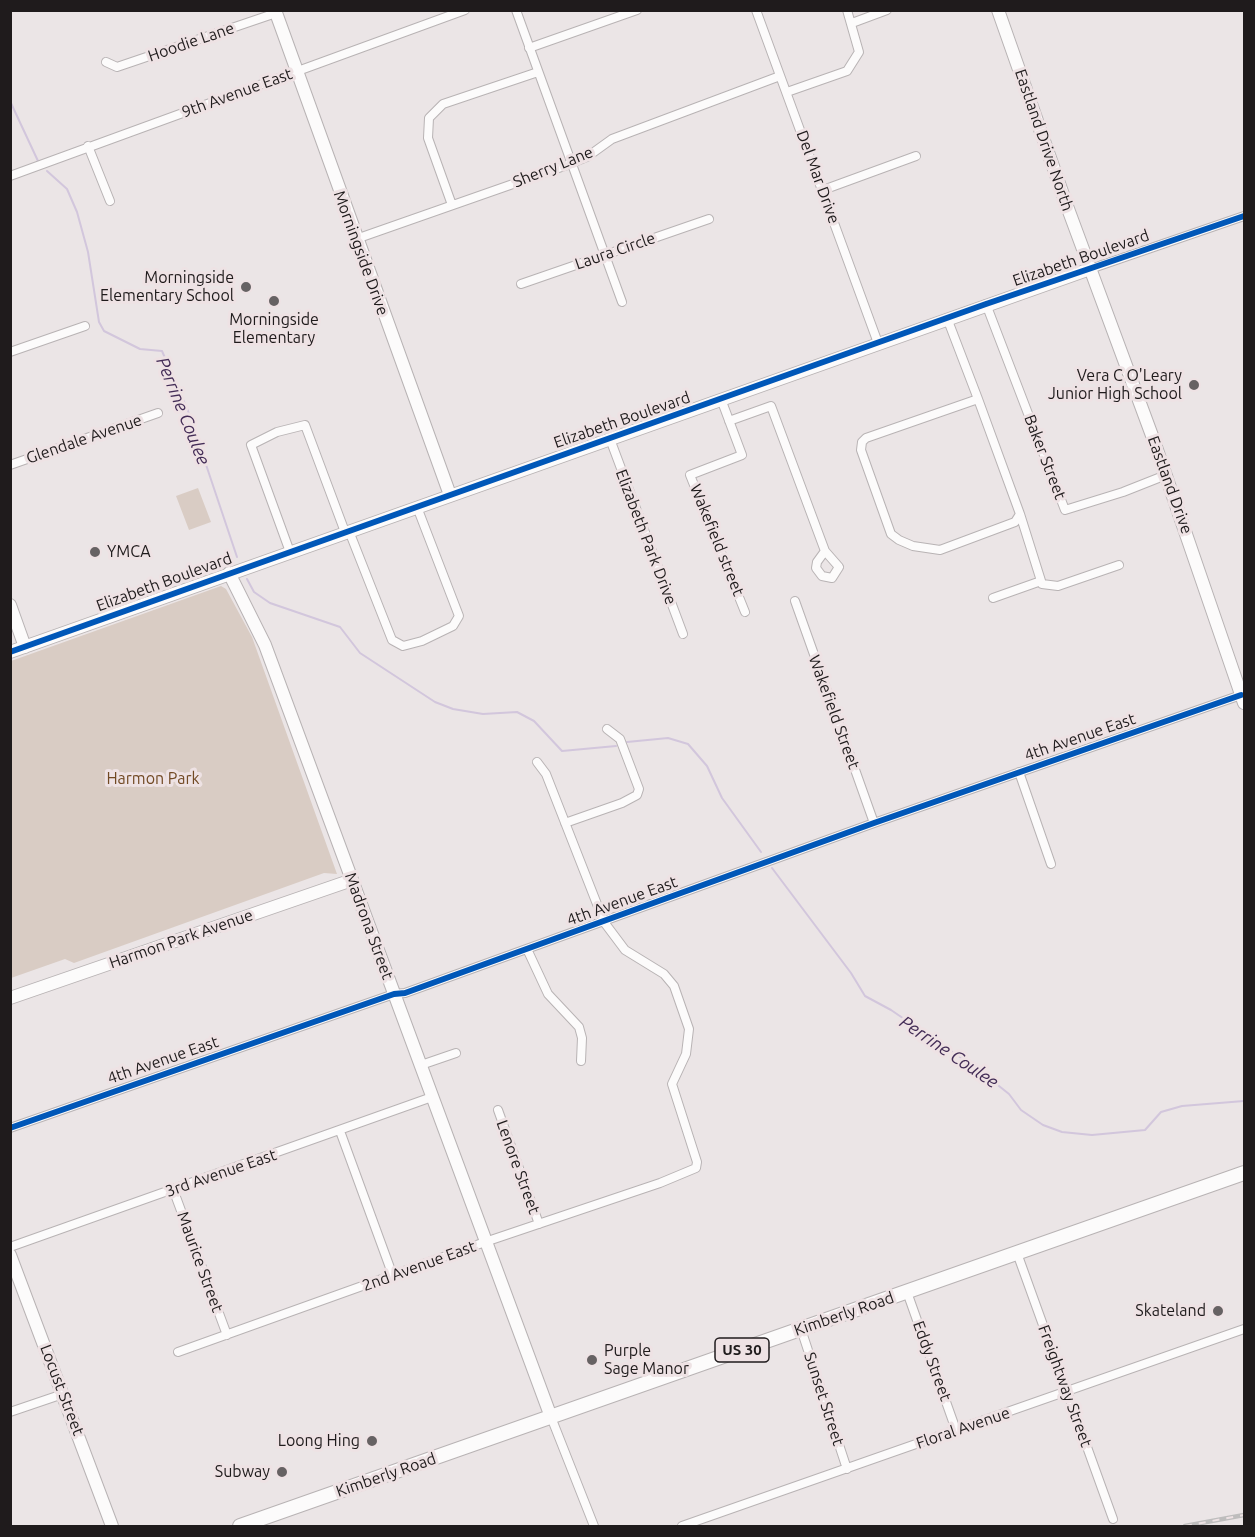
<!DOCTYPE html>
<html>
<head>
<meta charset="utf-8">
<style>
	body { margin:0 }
	#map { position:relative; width:1255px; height:1537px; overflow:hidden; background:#ebe5e6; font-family:Ubuntu,sans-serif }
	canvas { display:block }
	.frame { position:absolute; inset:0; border:12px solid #1f1b1c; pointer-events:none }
</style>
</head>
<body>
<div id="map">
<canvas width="1255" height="1537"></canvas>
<div class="frame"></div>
</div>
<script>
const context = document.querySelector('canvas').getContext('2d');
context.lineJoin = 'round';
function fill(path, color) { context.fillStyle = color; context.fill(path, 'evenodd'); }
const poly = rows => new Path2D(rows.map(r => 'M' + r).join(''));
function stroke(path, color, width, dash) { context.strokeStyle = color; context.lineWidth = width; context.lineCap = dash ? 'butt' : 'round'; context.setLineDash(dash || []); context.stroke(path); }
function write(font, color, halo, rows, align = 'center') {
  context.font = font + ' Ubuntu,sans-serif'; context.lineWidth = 6; context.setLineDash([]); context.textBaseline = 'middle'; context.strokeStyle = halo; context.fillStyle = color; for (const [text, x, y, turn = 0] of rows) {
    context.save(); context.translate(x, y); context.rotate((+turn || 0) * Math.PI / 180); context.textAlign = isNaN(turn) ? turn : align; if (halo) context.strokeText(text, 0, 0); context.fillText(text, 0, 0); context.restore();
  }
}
fill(poly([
	[198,488,211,522,189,530,176,496],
	[221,586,226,589,252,637,337,874,324,873,74,963,65,959,11,978,11,661]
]), '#d9ccc4');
stroke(poly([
	[10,101,38,161],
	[47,171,67,189,77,212,88,252,99,322,104,331,140,349,162,351,188,411,237,557],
	[247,579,254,592,270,603,340,627,360,653,435,702,453,709,483,714,517,712,534,721,562,751,616,746],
	[627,742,668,738,688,744,707,766,722,798,761,852],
	[772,868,851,973,865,996,891,1010,979,1070,1009,1094,1021,1110,1043,1125,1062,1132,1092,1135,1145,1130,1161,1112,1182,1106,1244,1101]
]), '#d2c6dc', 2);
const street = poly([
	[516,10,622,302],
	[756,10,878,343],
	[852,23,887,10],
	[529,48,637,10],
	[106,62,117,67,276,13],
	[787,92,847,71,859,52,847,10],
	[88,146,110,201],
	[10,176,465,10],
	[823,190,916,156],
	[452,205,428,138,429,118,443,104,538,72],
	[356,239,570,164,587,157,612,139,780,76],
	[1090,269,1244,216],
	[521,284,709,219],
	[986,304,1065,510,1123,492,1166,475],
	[947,318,978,399,1020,514,1015,522,940,550,913,546,899,540,891,534,861,450,862,442,866,438,978,399],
	[10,352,85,326],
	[721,399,742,455,690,475,745,612],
	[729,421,771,406,825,551,839,567,832,578,822,576,816,568,817,562,825,551],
	[610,439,683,634],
	[10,465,158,413],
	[1020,514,1042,584,1058,586,1119,565],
	[349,531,392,640,403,646,422,641,453,626,459,616,417,507],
	[290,552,251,445,277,432,305,425,345,532],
	[993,598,1041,581],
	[795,601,874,823],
	[1019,772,1051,864],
	[565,823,622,803,637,795,639,789,620,739,607,729],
	[527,949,548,994,579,1027,582,1038,581,1061],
	[421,1065,456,1053],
	[498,1110,539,1224],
	[10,1128,394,994,405,993,874,823,1241,695],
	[340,1131,393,1276],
	[173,1189,227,1335],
	[10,1247,432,1097],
	[1017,1253,1113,1519],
	[907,1292,956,1430],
	[801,1329,847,1469],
	[178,1352,485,1242,660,1183,696,1168,697,1162,672,1084,686,1054,689,1029,674,986,664,974,625,950,604,922,546,774,537,762],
	[10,1412,63,1394],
	[551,1417,594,1526],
	[682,1526,1244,1329]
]);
const secondary = poly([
	[275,10,450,495],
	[998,10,1067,206,1154,441,1244,703],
	[229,573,265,645,551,1417],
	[10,605,25,647],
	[10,652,1090,269],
	[10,998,352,880],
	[10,1255,112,1526]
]);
const primary = poly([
	[240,1526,1244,1173]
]);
stroke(street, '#b8b3b4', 10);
stroke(secondary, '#b8b3b4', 14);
stroke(primary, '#b8b3b4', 16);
stroke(street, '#fcfbfb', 8);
stroke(secondary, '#fcfbfb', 12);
stroke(primary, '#fcfbfb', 14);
const rail = poly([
	[1185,1526,1244,1515]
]);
stroke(rail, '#bebdbd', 4.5);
stroke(rail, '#eee2e4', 2, [7]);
stroke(poly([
	[10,652,986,304,1244,216],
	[10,1128,394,994,405,993,874,823,1241,695]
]), '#0057b8', 6);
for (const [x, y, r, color] of [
	[246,287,6,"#666263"],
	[274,301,6,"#666263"],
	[1194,385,6,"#666263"],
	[95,552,6,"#666263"],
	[1218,1311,6,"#666263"],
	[592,1360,6,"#666263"],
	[372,1441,6,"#666263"],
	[282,1472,6,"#666263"]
]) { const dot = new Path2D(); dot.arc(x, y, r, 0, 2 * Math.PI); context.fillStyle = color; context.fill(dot); stroke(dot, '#eee2e4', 2); }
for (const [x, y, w] of [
	[742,1350,54]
]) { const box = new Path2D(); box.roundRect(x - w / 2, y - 12, w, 24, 4.5); context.fillStyle = '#eee2e4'; context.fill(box); stroke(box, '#1f1b1c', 1.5); }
write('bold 15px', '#1f1b1c', null, [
	["US 30",742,1350]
]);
write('16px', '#1f1b1c', '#eee2e4', [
	["Hoodie Lane",191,42,-19],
	["9th Avenue East",237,93,-20],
	["Eastland Drive North",1044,140,71],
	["Sherry Lane",553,167,-22],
	["Del Mar Drive",818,177,70],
	["Laura Circle",615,251,-19],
	["Morningside Drive",361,253,70],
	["Elizabeth Boulevard",1081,258,-19],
	["Elizabeth Boulevard",622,420,-19],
	["Glendale Avenue",84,439,-19],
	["Baker Street",1045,457,69],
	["Eastland Drive",1170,485,70],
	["Elizabeth Park Drive",646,537,69],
	["Wakefield street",717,540,68],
	["Elizabeth Boulevard",164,582,-20],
	["Wakefield Street",834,712,70],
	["4th Avenue East",1080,737,-19],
	["4th Avenue East",622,901,-20],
	["Madrona Street",369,926,70],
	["Harmon Park Avenue",181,939,-19],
	["4th Avenue East",163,1060,-19],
	["Lenore Street",518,1167,70],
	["3rd Avenue East",221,1173,-19],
	["Maurice Street",200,1262,70],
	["2nd Avenue East",419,1266,-20],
	["Kimberly Road",844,1314,-19],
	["Eddy Street",932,1361,70],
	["Freightway Street",1065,1386,70],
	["Locust Street",62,1390,69],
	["Sunset Street",824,1399,72],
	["Floral Avenue",963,1428,-19],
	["Kimberly Road",386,1475,-19]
]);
write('16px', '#1f1b1c', '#eee2e4', [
	["Morningside",234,278],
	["Elementary School",234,296],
	["Morningside",274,320,"center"],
	["Elementary",274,338,"center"],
	["Vera C O'Leary",1182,376],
	["Junior High School",1182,394],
	["YMCA",107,552,"left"],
	["Skateland",1206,1311],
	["Purple",604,1351,"left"],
	["Sage Manor",604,1369,"left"],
	["Loong Hing",360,1441],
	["Subway",270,1472]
], 'right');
write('16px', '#714923', '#eee2e4', [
	["Harmon Park",153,779]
]);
write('italic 18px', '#432c56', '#eee2e4', [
	["Perrine Coulee",183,411,68],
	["Perrine Coulee",949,1052,34]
]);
</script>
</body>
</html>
